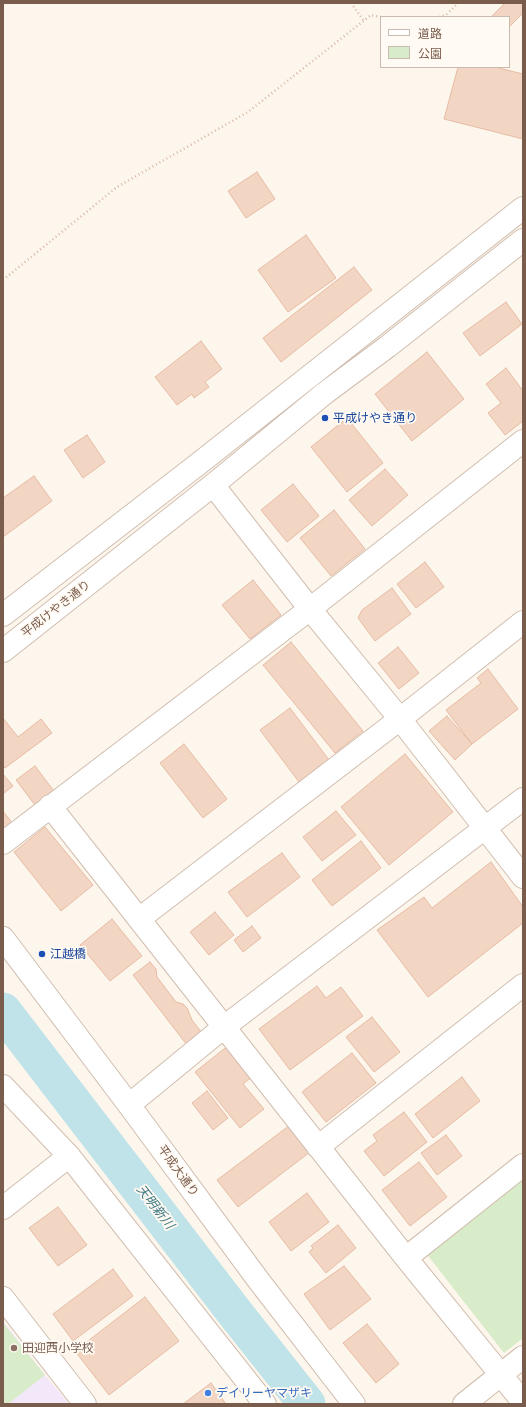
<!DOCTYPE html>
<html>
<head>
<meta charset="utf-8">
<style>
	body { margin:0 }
	#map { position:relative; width:526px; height:1407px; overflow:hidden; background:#fdf6ec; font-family:Inter,"Noto Sans JP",sans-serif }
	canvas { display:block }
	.frame { position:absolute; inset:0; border:4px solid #7a5c4d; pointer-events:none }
	.legend { position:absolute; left:380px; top:16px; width:130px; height:52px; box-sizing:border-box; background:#fffaf3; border:1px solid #cabbb1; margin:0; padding:5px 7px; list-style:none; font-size:12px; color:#7a5c4d }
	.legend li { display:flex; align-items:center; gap:8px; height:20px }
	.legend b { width:20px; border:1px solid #cabbb1 }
</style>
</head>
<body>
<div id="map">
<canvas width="526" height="1407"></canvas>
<div class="frame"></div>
<ul class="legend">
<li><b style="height:5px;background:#fff"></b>道路</li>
<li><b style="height:11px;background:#d8ecc9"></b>公園</li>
</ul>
</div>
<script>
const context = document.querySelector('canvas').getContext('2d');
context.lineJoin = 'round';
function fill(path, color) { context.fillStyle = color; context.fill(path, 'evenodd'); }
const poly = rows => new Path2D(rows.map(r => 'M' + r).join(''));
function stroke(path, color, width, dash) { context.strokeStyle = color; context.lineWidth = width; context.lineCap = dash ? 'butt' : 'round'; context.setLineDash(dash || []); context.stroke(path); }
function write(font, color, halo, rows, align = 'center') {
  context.font = font + ' Inter,"Noto Sans JP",sans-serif'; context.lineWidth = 3.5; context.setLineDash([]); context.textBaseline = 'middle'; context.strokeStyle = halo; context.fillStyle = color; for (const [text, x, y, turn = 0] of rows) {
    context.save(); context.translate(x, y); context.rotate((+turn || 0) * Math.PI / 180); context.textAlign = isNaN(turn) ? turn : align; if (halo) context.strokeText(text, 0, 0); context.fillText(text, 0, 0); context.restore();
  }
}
fill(poly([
	[3,1321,45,1375,69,1404,3,1404]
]), '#f3e8fa');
fill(poly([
	[523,1176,523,1338,504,1353,425,1252],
	[3,1323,45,1375,8,1404,3,1404]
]), '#d8ecc9');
stroke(poly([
	[3,1011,235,1313,307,1404]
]), '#bfe3e8', 37);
const building = poly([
	[505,3,523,3,523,13,509,27,509,17,491,17,505,3],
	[458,67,495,67,523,74,523,139,444,119,458,67],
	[257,172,275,199,246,218,228,191,257,172],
	[306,235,336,278,288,312,258,270,306,235],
	[354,267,372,290,281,362,263,338,354,267],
	[506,302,522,324,480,356,463,333,506,302],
	[201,341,222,369,205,382,209,387,194,398,192,394,177,405,155,377,201,341],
	[427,352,464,399,412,441,375,394,427,352],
	[506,368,523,391,523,421,505,435,488,413,501,403,486,384,506,368],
	[347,418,383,463,347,492,311,447,347,418],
	[87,435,105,462,83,478,64,450,87,435],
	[385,469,408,495,372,526,349,500,385,469],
	[34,476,52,501,3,537,3,498,34,476],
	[293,484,319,516,287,542,261,510,293,484],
	[334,510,365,549,331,576,300,538,334,510],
	[425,562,444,587,416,608,397,584,425,562],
	[253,580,281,615,250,639,222,605,253,580],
	[392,588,411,614,375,641,358,618,362,610,392,588],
	[291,642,363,731,335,753,263,665,291,642],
	[398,647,419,673,399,689,378,663,398,647],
	[488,669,518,709,472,744,446,710,481,683,477,678,488,669],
	[290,708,329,760,299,782,260,730,290,708],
	[447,716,472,744,455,760,429,731,447,716],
	[3,718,18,737,41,719,52,733,5,768,3,765,3,718],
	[184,744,227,799,203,818,160,763,184,744],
	[405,754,453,812,389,865,341,807,405,754],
	[35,766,57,795,38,809,16,780,35,766],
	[3,774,13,786,3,794,3,774],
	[3,811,13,824,3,832,3,811],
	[336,811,356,835,322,861,303,837,336,811],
	[45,827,93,885,61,911,14,852,45,827],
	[361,841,381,868,332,906,312,880,361,841],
	[282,853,300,877,247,917,228,892,282,853],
	[491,862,523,907,523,923,428,997,377,930,424,897,432,908,491,862],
	[215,912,234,935,209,955,190,932,215,912],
	[112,919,142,956,110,981,80,945,112,919],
	[252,926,261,938,243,952,234,940,252,926],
	[150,962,156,969,157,977,176,1002,183,1004,187,1008,192,1020,202,1033,187,1045,133,975,150,962],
	[317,986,326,998,341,987,363,1016,290,1070,259,1029,317,986],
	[372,1017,400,1052,374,1072,346,1037,372,1017],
	[229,1045,253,1076,243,1084,264,1109,240,1128,195,1072,229,1045],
	[352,1053,376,1083,326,1122,302,1092,352,1053],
	[462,1077,480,1101,433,1138,415,1114,462,1077],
	[207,1091,228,1118,213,1130,192,1103,207,1091],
	[404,1112,427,1142,384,1176,364,1151,377,1141,373,1135,404,1112],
	[294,1122,310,1152,238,1207,217,1180,294,1122],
	[446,1135,462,1156,437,1175,421,1153,446,1135],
	[419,1162,447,1197,410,1226,382,1190,419,1162],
	[307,1193,329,1222,291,1251,269,1222,307,1193],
	[58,1207,87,1245,58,1266,29,1228,58,1207],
	[338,1225,356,1248,326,1273,309,1252,313,1248,311,1246,338,1225],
	[344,1266,371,1299,330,1330,304,1294,344,1266],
	[113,1269,133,1296,73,1341,53,1314,113,1269],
	[145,1297,179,1341,109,1395,75,1351,145,1297],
	[367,1324,399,1364,376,1383,343,1343,367,1324],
	[211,1383,226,1404,183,1404,211,1383]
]);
fill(building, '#f3d5c3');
stroke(building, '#e6bba3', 1);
const minor = poly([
	[213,485,310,609,400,719,523,877],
	[50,806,406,1258,523,1402],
	[3,843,310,609,523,441],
	[139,919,400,719,523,622],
	[129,1105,224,1027,523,799],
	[318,1147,523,985],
	[3,1208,69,1156],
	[406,1258,523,1165],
	[3,1298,85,1404]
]);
const tertiary = poly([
	[3,615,197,465,523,208],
	[3,651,213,485,325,393,387,347,523,240],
	[3,938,129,1105,259,1281,354,1404],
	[3,1086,69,1156,265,1404],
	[464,1404,523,1357]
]);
stroke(minor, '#d1beb0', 24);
stroke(tertiary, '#d1beb0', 24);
stroke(poly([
	[351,3,364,21],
	[439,17,446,15,458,3],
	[3,280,117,187,248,112,371,15,381,17]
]), '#d9b8a5', 2.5, [1, 3]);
stroke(minor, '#fff', 22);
stroke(tertiary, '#fff', 22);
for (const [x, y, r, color] of [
	[325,418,4,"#1a4fb4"],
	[42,954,4,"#1a4fb4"],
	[14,1348,4,"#8d6e63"],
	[208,1393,4,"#3f7fe0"]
]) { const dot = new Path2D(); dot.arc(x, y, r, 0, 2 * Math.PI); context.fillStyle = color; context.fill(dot); stroke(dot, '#fffaf3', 1.5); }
write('12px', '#164399', '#fffaf3', [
	["平成けやき通り",333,418],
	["江越橋",50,954]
], 'left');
write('12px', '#7a5c4d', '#fffaf3', [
	["平成けやき通り",56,609,-38],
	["平成大通り",178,1171,54]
]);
write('12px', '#785e54', '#fffaf3', [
	["田迎西小学校",22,1348]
], 'left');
write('12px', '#366cbe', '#fffaf3', [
	["デイリーヤマザキ",216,1393]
], 'left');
write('italic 13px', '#437c86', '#fffaf3', [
	["天明新川",155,1207,52]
]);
</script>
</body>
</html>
